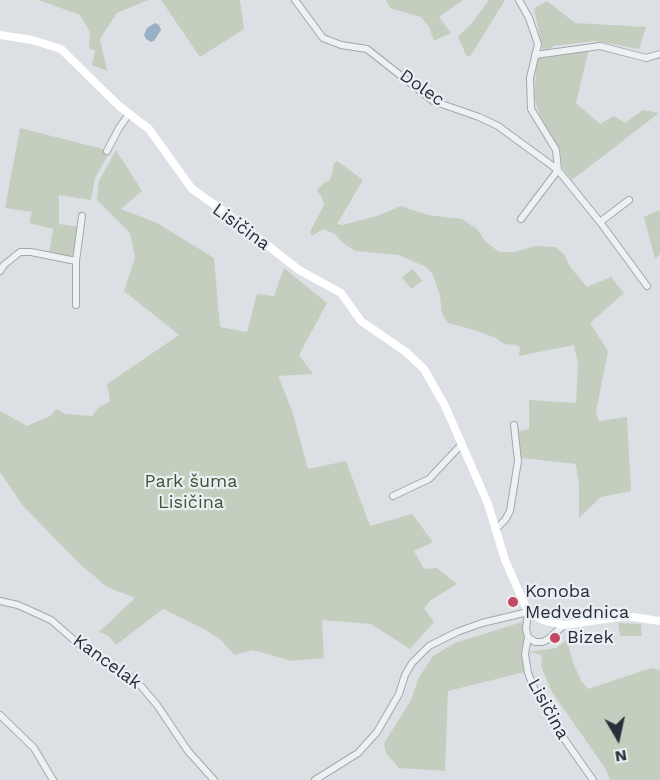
<!DOCTYPE html>
<html>
<head>
<meta charset="utf-8">
<style>
	body { margin:0 }
	#map { position:relative; width:660px; height:780px; overflow:hidden; background:#dce0e5; font-family:"Work Sans",sans-serif }
	canvas { display:block }
	.north { position:absolute; left:588px; top:708px; width:60px; height:60px; -webkit-text-stroke:4px #ebeff3; paint-order:stroke; rotate:171deg; font-size:16px; font-weight:700; line-height:24px; text-align:center; color:#272f3a }
	.north::after { content:''; display:block; margin:auto; width:21px; height:27px; background:#272f3a; clip-path:polygon(50% 0,100% 100%,50% 72%,0 100%) }
</style>
</head>
<body>
<div id="map">
<canvas width="660" height="780"></canvas>
<div class="north">N</div>
</div>
<script>
const context = document.querySelector('canvas').getContext('2d');
context.lineJoin = 'round';
function fill(path, color) { context.fillStyle = color; context.fill(path, 'evenodd'); }
const poly = rows => new Path2D(rows.map(r => 'M' + r).join(''));
function stroke(path, color, width, dash) { context.strokeStyle = color; context.lineWidth = width; context.lineCap = dash ? 'butt' : 'round'; context.setLineDash(dash || []); context.stroke(path); }
function write(font, color, halo, rows, align = 'center') {
  context.font = font + ' "Work Sans",sans-serif'; context.lineWidth = 4.5; context.setLineDash([]); context.textBaseline = 'middle'; context.strokeStyle = halo; context.fillStyle = color; for (const [text, x, y, turn = 0] of rows) {
    context.save(); context.translate(x, y); context.rotate((+turn || 0) * Math.PI / 180); context.textAlign = isNaN(turn) ? turn : align; if (halo) context.strokeText(text, 0, 0); context.fillText(text, 0, 0); context.restore();
  }
}
fill(poly([
	[39,0,148,0,117,13,100,39,107,71,92,65,95,51,89,48,90,32,80,15],
	[161,0,240,0,244,29,200,57],
	[386,0,463,0,439,17,451,33,434,41,429,27,421,17,390,8],
	[489,0,505,0,471,55,467,57,458,37,472,23],
	[547,1,575,23,646,27,639,49,596,41,553,46,544,56,534,8],
	[589,49,576,103,600,124,614,116,625,123,643,110,659,113,572,180,562,167,561,154,542,122,534,98,537,58],
	[20,128,103,149,109,153,95,178,91,200,59,195,59,224,80,227,78,258,49,254,53,229,29,223,32,212,5,208],
	[116,150,142,191,121,209,157,223,214,258,220,327,247,332,257,294,274,296,284,268,327,303,299,355,313,374,278,376,292,410,308,469,346,461,370,526,412,514,433,542,414,551,424,569,437,568,457,584,431,600,424,608,434,622,410,649,371,624,322,620,324,658,291,661,253,650,234,655,221,640,204,629,163,609,116,645,109,636,99,632,135,598,107,587,80,564,23,506,0,472,0,411,27,426,50,416,57,409,65,414,92,416,98,408,110,401,107,384,179,335,124,291,135,258,130,233,97,200,99,181],
	[337,161,363,180,337,224,342,225,377,216,401,206,428,215,462,219,477,229,485,241,499,252,515,252,535,246,555,247,564,254,571,268,587,287,611,277,624,293,590,323,608,351,596,412,599,421,627,417,631,491,601,497,579,518,579,486,576,464,522,458,516,432,529,429,529,400,576,403,578,364,574,345,519,356,520,347,516,345,504,344,496,338,474,330,448,323,442,314,440,295,432,273,426,267,399,255,356,251,344,244,335,234,323,229,312,236,310,232,324,205,323,200,317,190,324,183,329,181,332,175,334,163],
	[660,210,660,254,655,259,644,217],
	[413,269,422,281,411,289,402,277],
	[522,622,529,671,448,691,445,771,399,768,386,753,384,743,410,702,419,677,433,656,455,643],
	[618,623,641,624,642,636,620,636],
	[567,640,573,663,582,682,588,689,651,668,660,670,660,780,610,780,605,768,552,692,541,666,542,655,529,652,556,648]
]), '#c3cebe');
fill(poly([
	[155,23,159,25,161,30,154,41,151,42,146,39,144,35,147,28]
]), '#99b0c3');
const street = poly([
	[295,0,323,38,341,45,367,49,433,101,479,117,498,126,558,170,600,222,647,286],
	[519,0,529,18,538,44,530,78,531,109,556,150,558,170,521,219],
	[535,55,600,46,646,58,660,54],
	[107,151,119,128,129,114],
	[600,222,629,200],
	[0,271,4,265,20,252,31,252,76,261],
	[76,305,76,261,82,216],
	[393,496,429,479,461,445],
	[496,529,505,520,510,511,518,461,514,425],
	[0,601,18,605,51,620,90,654,135,679,157,705,188,751,214,780],
	[528,637,535,642,542,642,547,640,564,625],
	[0,715,34,748,53,780],
	[315,780,358,753,377,732,399,694,405,675,412,663,429,646,457,632,482,623,528,612,526,629,528,637,525,654,528,673,536,693,551,720,593,780]
]);
stroke(street, '#a2a7ae', 8);
stroke(street, '#eef1f4', 6);
stroke(poly([
	[0,35,32,40,61,49,119,106,149,129,192,189,225,212,299,270,341,293,361,321,406,352,424,369,445,406,488,504,505,560,528,612,543,620,564,625,626,616,660,621]
]), '#fff', 8);
for (const [x, y, r, color] of [
	[513,602,6,"#c34861"],
	[555,638,6,"#c34861"]
]) { const dot = new Path2D(); dot.arc(x, y, r, 0, 2 * Math.PI); context.fillStyle = color; context.fill(dot); stroke(dot, '#ebeff3', 2); }
write('18px', '#272f3a', '#ebeff3', [
	["Dolec",422,88,35],
	["Lisičina",241,227,36],
	["Kancelak",107,662,36],
	["Lisičina",548,709,61]
]);
write('18px', '#3d5535', '#ebeff3', [
	["Park šuma",191,482],
	["Lisičina",191,503]
]);
write('18px', '#272f3a', '#ebeff3', [
	["Konoba",525,592],
	["Medvednica",525,613],
	["Bizek",567,638]
], 'left');
</script>
</body>
</html>
